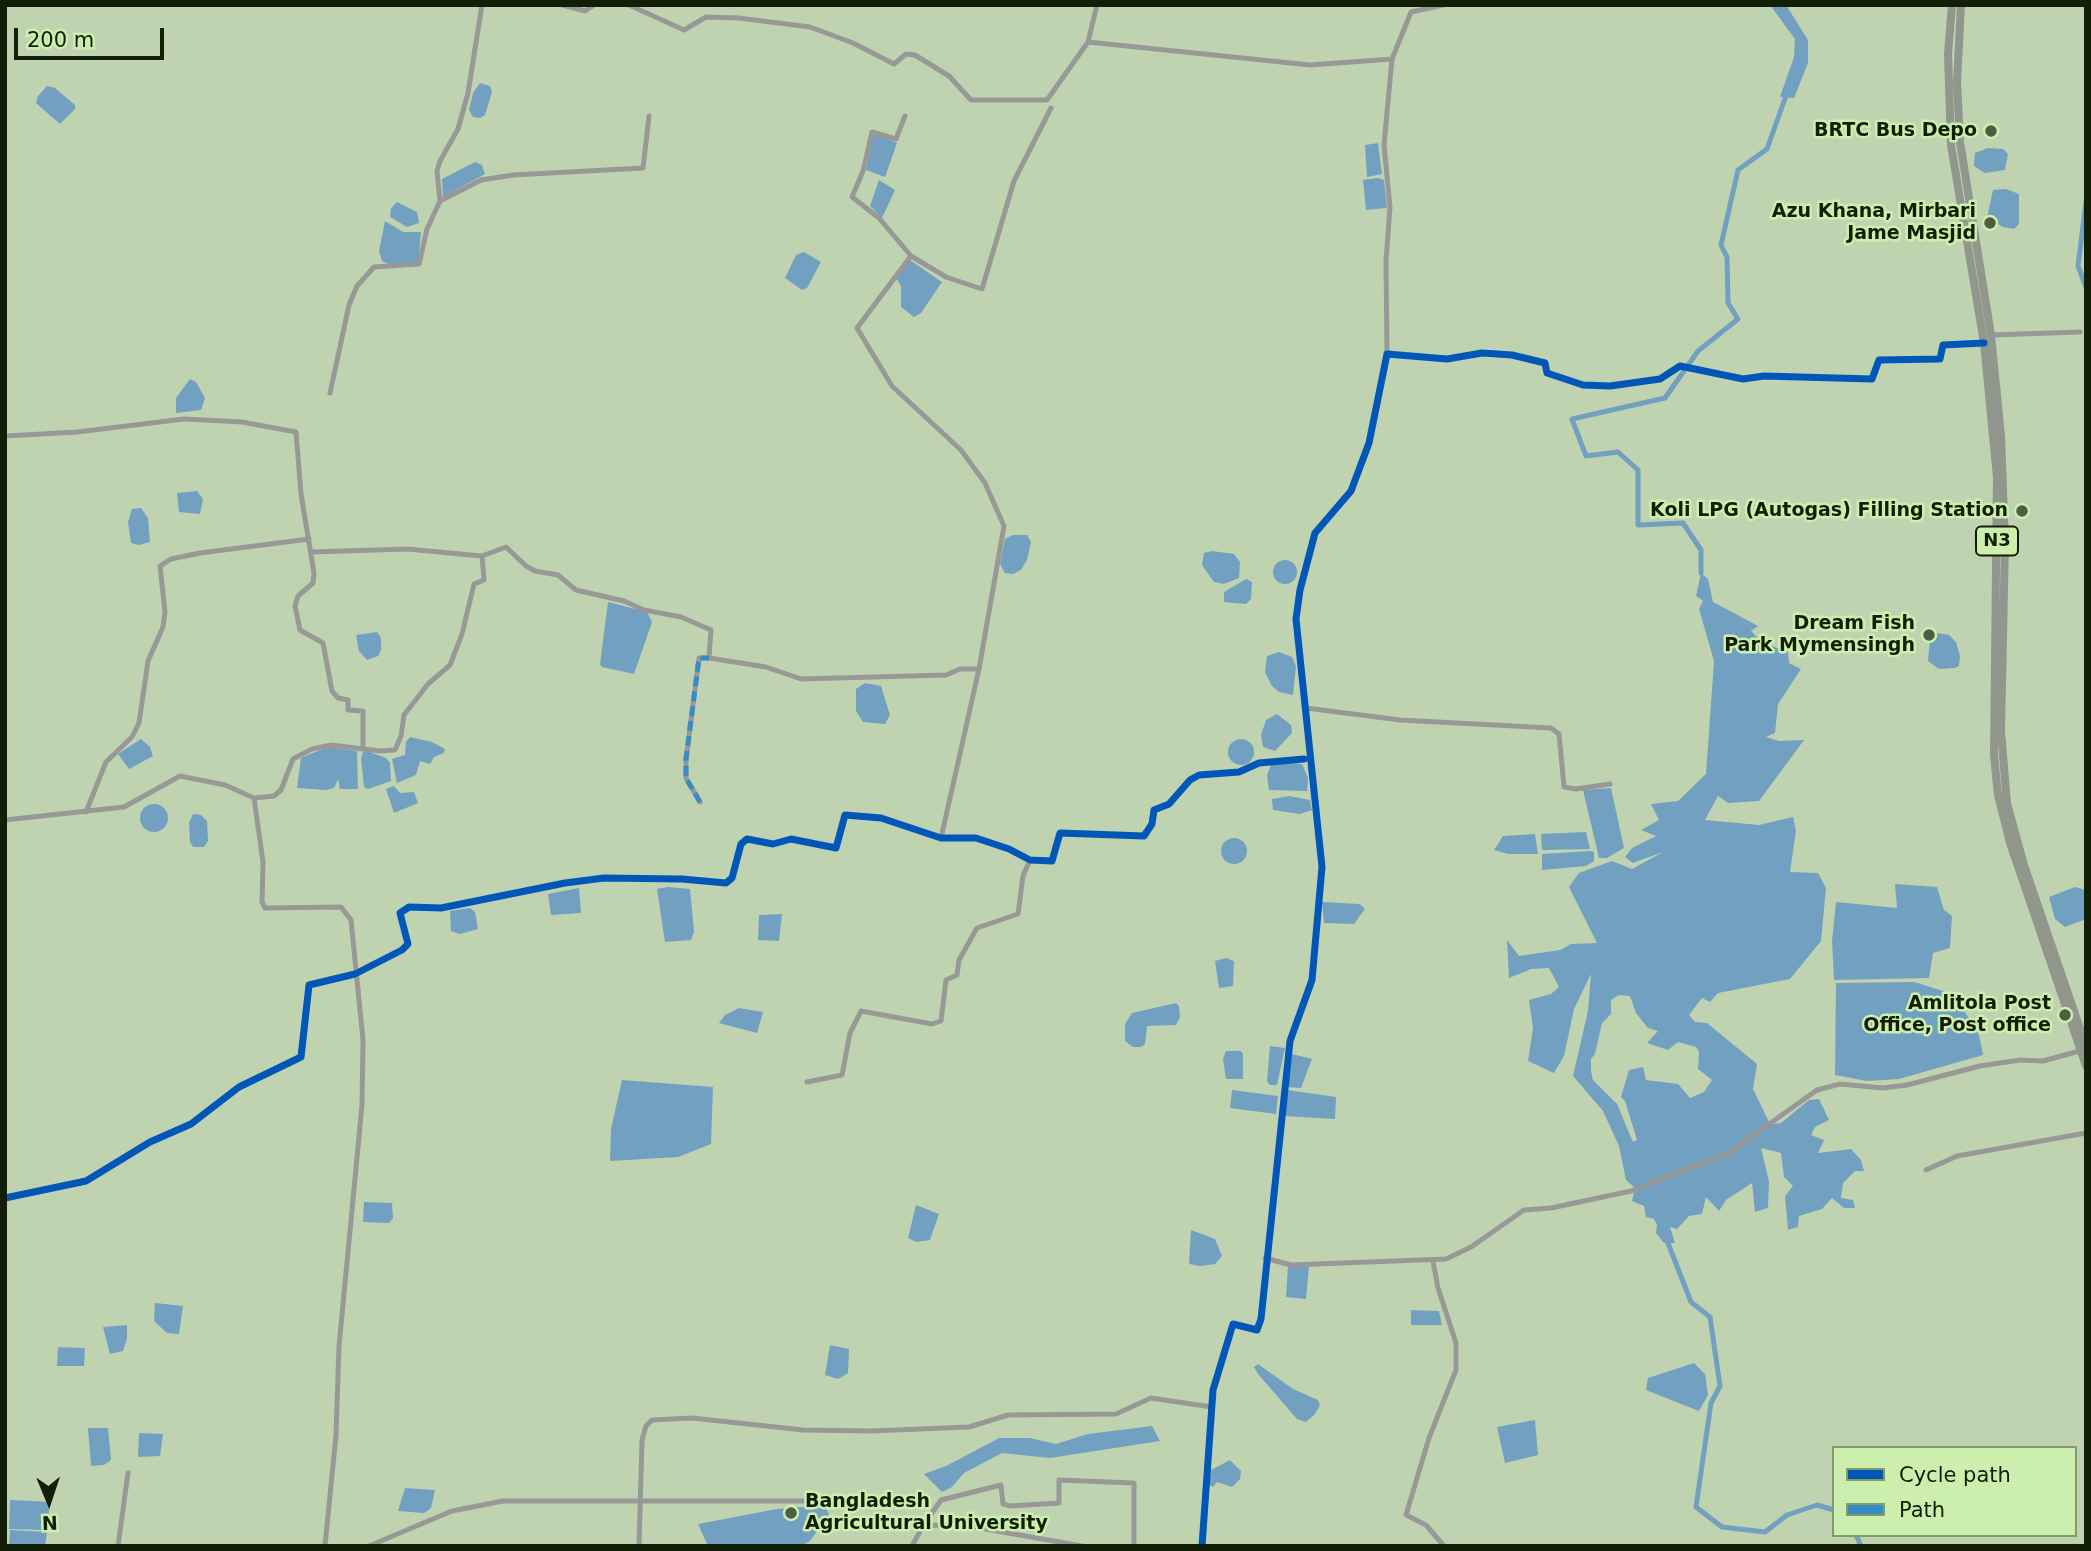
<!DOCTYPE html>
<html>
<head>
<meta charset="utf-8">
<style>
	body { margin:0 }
	#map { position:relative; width:2091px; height:1551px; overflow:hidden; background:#c0d3b1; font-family:"DejaVu Sans",sans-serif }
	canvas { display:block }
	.frame { position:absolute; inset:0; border:7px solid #121e06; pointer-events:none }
	.legend { position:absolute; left:1832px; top:1446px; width:245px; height:91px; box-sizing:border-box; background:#ccefae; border:2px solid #829b6b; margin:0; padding:9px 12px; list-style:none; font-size:21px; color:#121e06 }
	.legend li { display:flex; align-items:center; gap:14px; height:35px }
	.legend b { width:35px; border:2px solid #829b6b }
	.north { position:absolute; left:14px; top:1467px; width:70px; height:70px; -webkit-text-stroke:5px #ccefae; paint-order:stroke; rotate:178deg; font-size:19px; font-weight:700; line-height:28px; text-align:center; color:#121e06 }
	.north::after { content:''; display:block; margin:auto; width:24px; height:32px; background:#121e06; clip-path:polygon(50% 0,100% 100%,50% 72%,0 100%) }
	.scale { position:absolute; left:14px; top:28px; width:150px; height:32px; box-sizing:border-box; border:4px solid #121e06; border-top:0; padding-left:9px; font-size:21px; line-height:24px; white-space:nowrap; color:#121e06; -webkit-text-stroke:5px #ccefae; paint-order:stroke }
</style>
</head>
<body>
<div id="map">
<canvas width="2091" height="1551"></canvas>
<div class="frame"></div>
<ul class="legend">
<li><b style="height:9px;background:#0057b8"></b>Cycle path</li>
<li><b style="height:9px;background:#368dc5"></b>Path</li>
</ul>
<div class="north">N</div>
<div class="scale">200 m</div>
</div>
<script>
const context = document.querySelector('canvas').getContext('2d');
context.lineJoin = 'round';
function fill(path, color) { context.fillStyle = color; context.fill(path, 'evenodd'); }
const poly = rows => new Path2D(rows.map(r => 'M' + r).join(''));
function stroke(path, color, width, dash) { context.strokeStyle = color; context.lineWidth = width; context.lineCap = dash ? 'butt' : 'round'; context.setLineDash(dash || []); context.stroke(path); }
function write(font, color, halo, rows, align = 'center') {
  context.font = font + ' "DejaVu Sans",sans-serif'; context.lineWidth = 5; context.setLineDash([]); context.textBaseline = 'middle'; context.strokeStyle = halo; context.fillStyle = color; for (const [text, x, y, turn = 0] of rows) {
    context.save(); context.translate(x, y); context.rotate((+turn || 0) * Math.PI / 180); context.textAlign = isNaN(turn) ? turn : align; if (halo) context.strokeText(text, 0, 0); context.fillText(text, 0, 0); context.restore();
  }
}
fill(poly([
	[1770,5,1786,5,1808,40,1808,63,1794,98,1780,97,1794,57,1795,39],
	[480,83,490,86,492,92,485,115,480,118,473,117,469,110,473,93],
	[47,86,55,88,75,105,75,109,60,124,36,103,38,96],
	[873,133,897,143,885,177,866,170],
	[1378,143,1382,174,1367,177,1365,145],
	[1988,148,2003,149,2008,154,2005,170,1985,173,1974,166,1975,153],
	[475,162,482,165,485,174,443,197,442,179],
	[1378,178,1384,180,1387,208,1366,210,1363,180],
	[879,180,895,190,882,218,870,206],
	[2006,189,2019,194,2019,224,2014,229,2003,227,1987,218,1993,190],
	[397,202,417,212,419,223,407,227,390,217,391,208],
	[385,221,403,232,421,232,418,263,389,264,382,261,379,251],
	[804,252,821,262,807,288,802,290,785,278,796,255],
	[910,260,942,282,921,313,914,317,901,307,901,286,896,278],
	[190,379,196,382,205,398,201,410,176,413,176,398],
	[197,491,203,499,200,514,179,512,177,493],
	[141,508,148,518,150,542,139,545,131,543,128,522,132,509],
	[1013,535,1027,535,1031,542,1027,560,1021,570,1013,574,1005,573,1000,564,1005,539],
	[1212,551,1234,554,1240,562,1239,578,1224,584,1214,582,1202,565,1204,553],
	'1273 572a12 12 0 1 1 24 0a12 12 0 1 1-24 0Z',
	[1701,573,1708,579,1713,602,1758,626,1751,631,1762,642,1788,652,1789,663,1801,669,1778,704,1775,733,1766,737,1779,741,1804,740,1759,801,1728,803,1718,796,1705,820,1759,825,1793,817,1796,831,1790,872,1818,873,1826,888,1821,941,1790,979,1718,993,1710,1002,1702,998,1689,1015,1695,1022,1707,1023,1757,1064,1753,1089,1770,1124,1781,1123,1809,1100,1819,1099,1829,1120,1815,1127,1811,1135,1824,1140,1818,1153,1851,1149,1861,1160,1864,1171,1855,1171,1843,1183,1841,1198,1853,1200,1855,1208,1844,1208,1832,1198,1822,1209,1799,1216,1798,1227,1788,1230,1785,1196,1793,1186,1784,1177,1781,1153,1761,1148,1769,1182,1768,1208,1755,1212,1752,1183,1726,1200,1719,1211,1706,1197,1702,1214,1689,1216,1677,1229,1670,1227,1675,1243,1664,1243,1656,1233,1657,1225,1654,1219,1646,1217,1644,1206,1632,1201,1635,1188,1626,1180,1619,1146,1603,1111,1573,1076,1588,1011,1591,974,1574,1009,1564,1056,1554,1073,1528,1061,1533,1028,1529,1000,1551,994,1559,987,1549,968,1531,969,1509,978,1507,940,1519,956,1560,950,1571,944,1597,943,1569,887,1579,873,1612,861,1632,869,1663,852,1633,863,1625,857,1632,848,1656,836,1641,830,1659,820,1651,804,1678,801,1706,774,1714,661,1699,609,1703,601,1696,596],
	[1619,995,1630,996,1636,1013,1648,1028,1658,1031,1647,1043,1668,1050,1678,1042,1696,1047,1699,1052,1698,1069,1712,1080,1704,1092,1690,1098,1678,1084,1646,1080,1643,1067,1629,1070,1621,1097,1625,1101,1637,1140,1633,1142,1617,1104,1593,1080,1591,1071,1591,1059,1595,1054,1602,1023,1611,1014,1611,1000],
	[1246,579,1252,582,1251,599,1246,604,1224,602,1224,592],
	[608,602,647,612,652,622,634,674,602,667,600,664],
	[377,632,381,638,381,650,378,656,367,660,359,651,356,635],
	[1937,633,1949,635,1956,642,1960,656,1959,666,1955,668,1939,669,1928,661,1930,638],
	[1279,652,1292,657,1296,666,1293,695,1279,692,1272,686,1265,672,1267,656],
	[865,683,881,686,890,715,885,724,863,722,856,711,856,689],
	[1277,714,1291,725,1292,733,1275,751,1263,747,1261,735,1266,720],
	[410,737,432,742,445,749,444,753,434,757,430,764,420,761,416,775,397,783,392,759,405,755,406,742],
	'1228 752a13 13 0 1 1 26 0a13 13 0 1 1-26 0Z',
	[141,739,150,747,153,756,129,769,118,754],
	[327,747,357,751,358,789,340,789,338,779,334,788,326,790,297,788,301,758],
	[364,750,386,758,390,763,391,781,368,789,364,787,361,758],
	[1290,763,1302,764,1308,778,1307,791,1269,790,1267,775,1271,765],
	[394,786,400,793,414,792,418,803,394,813,386,789],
	[1611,788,1624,848,1607,858,1599,858,1583,790],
	[1289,796,1310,800,1312,810,1300,814,1273,810,1272,799],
	'140 818a14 14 0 1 1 28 0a14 14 0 1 1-28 0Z',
	[193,814,201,815,207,821,208,841,204,847,193,847,190,842,189,823],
	[1586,832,1590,849,1542,850,1541,834],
	[1535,834,1538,854,1508,854,1494,850,1503,836],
	'1221 851a13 13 0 1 1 26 0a13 13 0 1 1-26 0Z',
	[1590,851,1594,852,1594,861,1586,866,1542,870,1542,854],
	[1895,884,1937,887,1944,910,1952,916,1950,948,1933,953,1929,978,1834,980,1832,941,1836,902,1897,908],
	[668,887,690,889,694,932,691,940,665,942,657,889],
	[2075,887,2086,890,2086,919,2065,927,2055,919,2049,897],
	[579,888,581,913,551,915,548,894],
	[1322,902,1360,904,1365,909,1354,924,1324,923],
	[470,908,475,912,478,929,460,934,451,931,450,911],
	[782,914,779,941,758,940,759,915],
	[1226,958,1234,961,1233,986,1219,988,1215,961],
	[1914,982,1943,991,1965,1012,1979,1035,1983,1055,1899,1079,1867,1081,1835,1075,1836,983],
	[1176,1003,1179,1006,1180,1017,1176,1025,1147,1026,1145,1044,1141,1047,1133,1047,1125,1041,1125,1024,1132,1013],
	[739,1008,763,1012,757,1033,719,1023,725,1015],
	[1270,1046,1285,1048,1277,1085,1270,1085,1267,1081],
	[1226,1051,1241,1051,1243,1054,1243,1079,1226,1079,1223,1059],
	[1292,1054,1312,1059,1301,1088,1287,1087],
	[622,1080,713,1087,711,1144,678,1157,610,1161,611,1129],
	[1232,1090,1278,1096,1276,1114,1230,1108],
	[1287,1090,1336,1097,1335,1119,1284,1116],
	[364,1202,392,1203,393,1218,389,1223,363,1222],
	[916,1205,939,1214,930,1240,916,1242,908,1238],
	[1191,1230,1215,1239,1222,1256,1215,1264,1200,1266,1189,1264],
	[1288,1266,1309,1266,1306,1299,1286,1297],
	[155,1303,183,1306,179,1334,167,1333,154,1321],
	[1411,1310,1439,1311,1442,1325,1411,1325],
	[127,1325,127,1339,123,1351,110,1354,103,1327],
	[830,1345,849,1349,848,1373,838,1379,825,1375],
	[58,1347,85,1348,84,1366,57,1366],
	[1694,1363,1705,1374,1708,1395,1699,1411,1646,1390,1648,1378],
	[1258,1364,1293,1389,1318,1400,1320,1405,1315,1414,1306,1422,1297,1419,1258,1374,1254,1367],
	[1535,1420,1538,1455,1505,1463,1497,1427],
	[1152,1426,1160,1441,1050,1458,1002,1453,964,1473,952,1487,942,1492,924,1474,946,1466,999,1438,1030,1438,1056,1444,1088,1434],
	[88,1428,108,1428,111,1460,104,1465,91,1466],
	[139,1433,163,1434,160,1456,138,1457],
	[1230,1460,1241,1471,1240,1479,1232,1487,1217,1482,1213,1487,1209,1485,1211,1470],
	[405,1488,435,1490,431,1508,424,1513,398,1511],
	[10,1500,50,1502,47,1530,9,1529],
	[825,1505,829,1515,810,1541,801,1546,708,1546,698,1524,777,1509],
	[10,1530,47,1532,45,1546,9,1546]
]), '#72a0c0');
stroke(poly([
	[2086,202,2078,266,2086,287],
	[1701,573,1701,550,1683,523,1638,525,1638,470,1618,452,1586,456,1572,419,1665,398,1698,351,1738,319,1728,303,1727,257,1721,245,1738,170,1767,149,1787,93],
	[1668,1243,1691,1302,1710,1317,1720,1386,1711,1403,1696,1507,1722,1527,1765,1532,1787,1515,1817,1505,1834,1510],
	[1856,1535,1861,1546]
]), '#72a0c0', 5);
stroke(poly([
	[562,5,585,11,594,5],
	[629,5,684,30,706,17,739,18,810,27,853,43,894,64,906,54,915,55,949,76,971,100,1047,100,1088,42,1310,65,1392,59],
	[1088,42,1097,5],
	[905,116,896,139,872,132,863,171,852,197,879,218,911,256],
	[440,201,481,180,513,175,643,168,649,116],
	[1991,335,2080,332],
	[1387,354,1386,261,1390,207,1384,145,1392,59,1411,12,1443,5],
	[330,393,349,305,357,286,374,267,419,264,427,229,440,201,437,171,440,161,458,129,468,93,482,5],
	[5,436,77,432,184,419,242,422,296,432,301,494,314,573,313,583,298,596,295,606,300,630,323,643,332,691,338,698,348,700,348,710,363,711,363,748],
	[311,552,407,549,482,556,506,547,526,566,535,571,558,575,576,590,624,601,644,610,681,617,711,630,709,658,766,667,801,679,946,675,960,669,979,669,941,838],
	[979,669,1004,526,985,483,961,450,892,386,857,328,911,256,946,277,982,289,1014,181,1051,108],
	[1306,708,1400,720,1551,728,1559,734,1564,787,1576,789,1610,784],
	[254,798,263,862,262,902,265,908,341,907,351,920,363,1040,362,1105,339,1346,336,1435,325,1546],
	[700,802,686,778,686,759,699,658,709,658],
	[86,812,106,762,132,737,139,723,148,661,163,627,165,612,160,566,171,559,200,553,309,539],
	[5,820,124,807,180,776,225,785,254,798,274,796,281,790,293,759,312,749,331,745,380,751,395,750,401,736,404,715,428,684,450,665,462,634,474,584,484,580,482,556],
	[807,1082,842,1075,850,1033,861,1011,932,1024,941,1021,946,980,957,975,959,960,977,928,1018,914,1023,876,1030,860],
	[1926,1170,1957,1156,2086,1133],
	[5,1198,86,1181,150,1142,191,1124,239,1087,301,1057,309,985,355,974,402,950,408,944,400,913,409,907,441,908,565,883,604,878,682,879,726,883,732,878,741,844,747,839,773,844,791,839,836,848,845,815,881,818,941,838,976,838,1009,849,1030,860,1052,861,1060,833,1144,836,1152,824,1154,810,1169,804,1190,780,1199,775,1239,772,1259,763,1304,759],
	[1265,1258,1291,1265,1446,1259,1471,1247,1524,1210,1551,1208,1631,1191,1730,1152,1817,1090,1840,1084,1883,1088,1907,1085,1980,1066,2020,1060,2043,1061,2083,1050],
	[1433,1261,1438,1288,1456,1343,1456,1370,1429,1438,1406,1515,1426,1525,1444,1546],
	[923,1526,941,1500,1001,1485,1003,1504,1010,1506,1059,1503,1059,1480,1134,1483,1134,1546],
	[118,1546,128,1473],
	[369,1546,452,1511,503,1501,830,1501],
	[639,1546,642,1440,646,1426,652,1420,692,1418,803,1430,871,1431,969,1427,1008,1415,1116,1414,1151,1398,1212,1407],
	[912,1546,923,1526,957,1524,1082,1546],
	[1202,1546,1213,1390,1233,1324,1257,1330,1261,1319,1290,1041,1312,980,1322,867,1296,619,1300,590,1315,533,1351,491,1369,443,1387,354,1447,359,1482,353,1512,355,1545,363,1547,373,1583,385,1610,386,1660,379,1680,366,1743,379,1764,376,1872,379,1879,360,1940,359,1943,345,1984,343]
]), '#989997', 5);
stroke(poly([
	[1952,5,1948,54,1951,145,1984,343,1997,477,1994,755,1998,795,2010,843,2086,1066],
	[1961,5,1957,82,1960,142,1991,335,2001,436,2005,543,2001,731,2007,803,2024,865,2086,1046]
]), '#91978c', 8);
stroke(poly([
	[700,802,686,778,686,759,699,658,709,658]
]), '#368dc5', 5, [10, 5]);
stroke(poly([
	[5,1198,86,1181,150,1142,191,1124,239,1087,301,1057,309,985,355,974,402,950,408,944,400,913,409,907,441,908,565,883,604,878,682,879,726,883,732,878,741,844,747,839,773,844,791,839,836,848,845,815,881,818,941,838,976,838,1009,849,1030,860,1052,861,1060,833,1144,836,1152,824,1154,810,1169,804,1190,780,1199,775,1239,772,1259,763,1304,759],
	[1202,1546,1213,1390,1233,1324,1257,1330,1261,1319,1290,1041,1312,980,1322,867,1296,619,1300,590,1315,533,1351,491,1369,443,1387,354,1447,359,1482,353,1512,355,1545,363,1547,373,1583,385,1610,386,1660,379,1680,366,1743,379,1764,376,1872,379,1879,360,1940,359,1943,345,1984,343]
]), '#0057b8', 7);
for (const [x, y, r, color] of [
	[1991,131,7,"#4f5d42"],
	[1990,223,7,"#4f5d42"],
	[2022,511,7,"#4f5d42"],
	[1929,635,7,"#4f5d42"],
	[2065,1015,7,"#4f5d42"],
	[791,1513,7,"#4f5d42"]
]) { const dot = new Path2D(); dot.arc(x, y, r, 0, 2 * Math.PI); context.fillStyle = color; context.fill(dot); stroke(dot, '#ccefae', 2.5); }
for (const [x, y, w] of [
	[1997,541,42]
]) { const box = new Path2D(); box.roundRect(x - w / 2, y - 14.5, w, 29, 5); context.fillStyle = '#ccefae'; context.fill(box); stroke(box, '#121e06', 2); }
write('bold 18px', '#121e06', null, [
	["N3",1997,541]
]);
write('bold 19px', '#121e06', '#ccefae', [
	["BRTC Bus Depo",1977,131],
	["Azu Khana, Mirbari",1976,212],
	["Jame Masjid",1976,234],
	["Koli LPG (Autogas) Filling Station",2008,511],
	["Dream Fish",1915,624],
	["Park Mymensingh",1915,646],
	["Amlitola Post",2051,1004],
	["Office, Post office",2051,1026],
	["Bangladesh",805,1502,"left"],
	["Agricultural University",805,1524,"left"]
], 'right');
</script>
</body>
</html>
